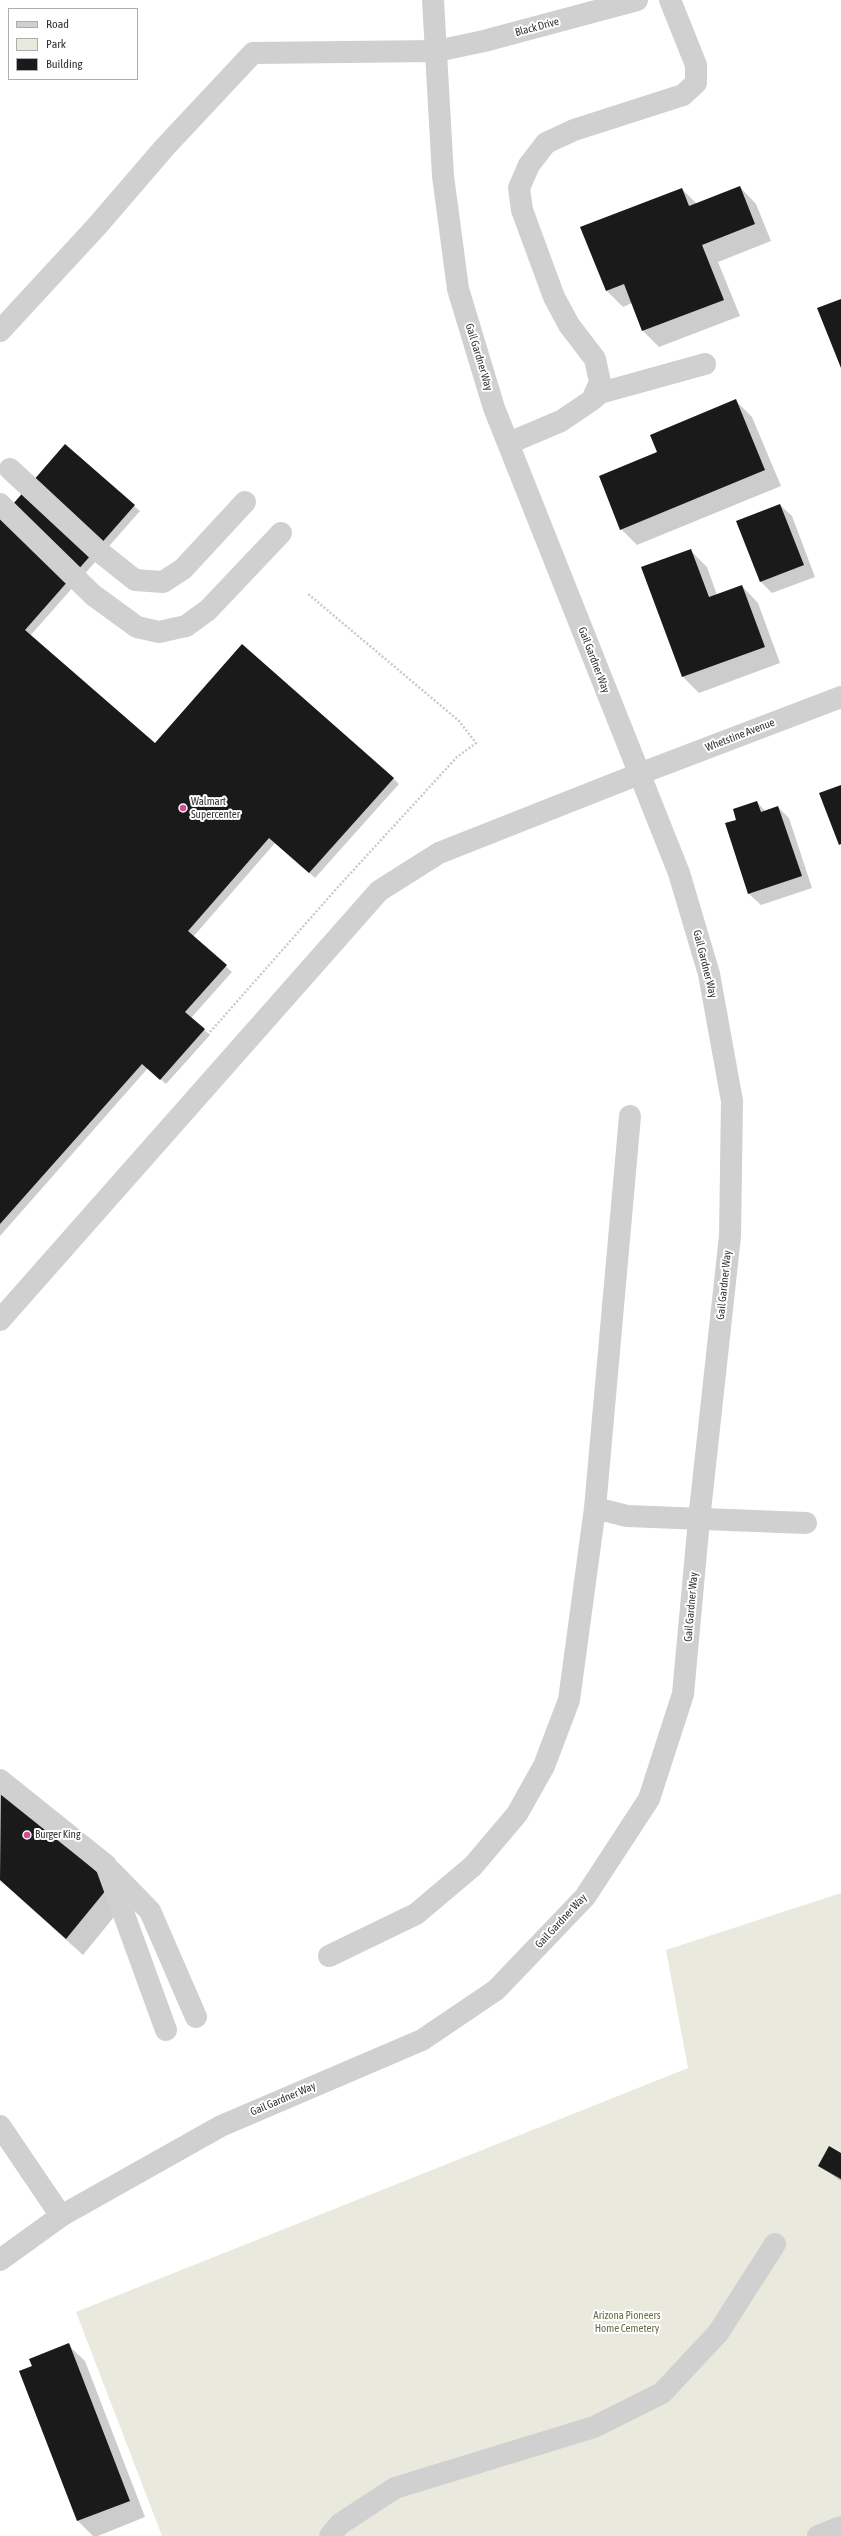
<!DOCTYPE html>
<html>
<head>
<meta charset="utf-8">
<style>
	body { margin:0 }
	#map { position:relative; width:841px; height:2536px; overflow:hidden; background:#fff; font-family:"Asap Condensed",sans-serif }
	canvas { display:block }
	.legend { position:absolute; left:8px; top:8px; width:130px; height:72px; box-sizing:border-box; background:#fff; border:1px solid #adadad; margin:0; padding:5px 7px; list-style:none; font-size:12px; color:#333 }
	.legend li { display:flex; align-items:center; gap:8px; height:20px }
	.legend b { width:20px; border:1px solid #adadad }
</style>
</head>
<body>
<div id="map">
<canvas width="841" height="2536"></canvas>
<ul class="legend">
<li><b style="height:5px;background:#d0d0d0"></b>Road</li>
<li><b style="height:11px;background:#e9e9dd"></b>Park</li>
<li><b style="height:11px;background:#1a1a1a"></b>Building</li>
</ul>
</div>
<script>
const context = document.querySelector('canvas').getContext('2d');
context.lineJoin = 'round';
function fill(path, color) { context.fillStyle = color; context.fill(path, 'evenodd'); }
const poly = rows => new Path2D(rows.map(r => 'M' + r).join(''));
function stroke(path, color, width, dash) { context.strokeStyle = color; context.lineWidth = width; context.lineCap = dash ? 'butt' : 'round'; context.setLineDash(dash || []); context.stroke(path); }
function write(font, color, halo, rows, align = 'center') {
  context.font = font + ' "Asap Condensed",sans-serif'; context.lineWidth = 4; context.setLineDash([]); context.textBaseline = 'middle'; context.strokeStyle = halo; context.fillStyle = color; for (const [text, x, y, turn = 0] of rows) {
    context.save(); context.translate(x, y); context.rotate((+turn || 0) * Math.PI / 180); context.textAlign = isNaN(turn) ? turn : align; if (halo) context.strokeText(text, 0, 0); context.fillText(text, 0, 0); context.restore();
  }
}
fill(poly([
	[841,1893,841,2536,162,2536,76,2312,688,2068,666,1950]
]), '#e9e9dd');
fill(poly([
	[740,187,756,204,771,241,718,262,740,316,659,347,643,331,632,303,623,307,606,290,682,189,697,204],
	[736,401,752,417,781,486,637,545,621,529,658,453],
	[780,505,792,516,815,577,772,593,761,582],
	[134,506,140,511,30,636,155,744,393,778,399,784,315,878,275,843,193,937,232,972,191,1018,210,1035,166,1084,148,1068,0,1236,0,520],
	[690,550,707,567,717,595,742,586,758,603,780,663,699,693,683,677,643,568],
	[757,802,765,811,778,807,789,818,812,888,761,905,749,894,726,824,738,820],
	[0,1792,127,1901,83,1955,0,1880],
	[841,2154,841,2181,819,2166],
	[68,2345,85,2361,145,2517,98,2536,93,2536,78,2521,20,2372,34,2367]
]), '#0003');
fill(poly([
	[740,186,755,224,702,245,724,300,642,331,624,284,606,291,580,227,682,188,689,206],
	[841,299,841,368,817,308],
	[736,399,765,470,620,530,599,476,657,452,650,435],
	[65,444,135,505,25,630,155,743,242,644,394,778,309,873,269,838,188,931,227,965,185,1012,205,1029,160,1080,142,1064,0,1224,0,519],
	[780,504,804,565,760,582,736,521],
	[691,549,709,597,742,585,765,647,682,677,641,567],
	[841,785,841,844,839,845,819,793],
	[757,801,761,812,778,806,802,876,748,894,725,823,736,820,733,809],
	[1,1789,111,1884,66,1939,0,1880],
	[829,2146,841,2153,841,2179,818,2166],
	[69,2343,130,2501,77,2521,19,2371,32,2366,29,2359]
]), '#1a1a1a');
stroke(poly([
	[173,1074,338,887,457,757,476,743,459,721,307,593]
]), '#cacaca', 2.5, [2, 2]);
stroke(poly([
	[0,331,97,226,165,147,253,53,437,51],
	[592,400,600,393,705,364],
	[509,443,561,421,592,400,600,382,595,359,569,325,554,297,522,210,519,188,529,165,546,143,574,130,683,95,696,83,696,65,670,0],
	[10,469,96,549,135,580,163,582,183,569,245,502],
	[0,504,93,595,137,627,159,632,186,626,208,610,281,533],
	[0,1320,379,891,439,853,639,774],
	[595,1508,627,1516,806,1523],
	[0,1780,106,1865,166,2030],
	[111,1871,150,1911,196,2017],
	[329,1956,416,1914,473,1866,517,1814,544,1766,569,1700,595,1508,630,1116],
	[0,2126,61,2216],
	[330,2536,340,2524,395,2488,594,2427,662,2393,718,2333,775,2244],
	[818,2536,841,2527]
]), '#d0d0d0', 22);
stroke(poly([
	[437,51,484,41,637,0],
	[639,774,841,697]
]), '#d0d0d0', 22);
stroke(poly([
	[0,2260,61,2216,221,2126,422,2040,496,1990,585,1897,649,1799,683,1694,699,1520,730,1236,732,1101,709,974,679,873,494,408,458,289,443,176,433,0]
]), '#d0d0d0', 22);
for (const [x, y, r, color] of [
	[183,808,4,"#d64993"],
	[27,1835,4,"#d64993"]
]) { const dot = new Path2D(); dot.arc(x, y, r, 0, 2 * Math.PI); context.fillStyle = color; context.fill(dot); stroke(dot, '#fff', 1.5); }
write('11px', '#333', '#fff', [
	["Black Drive",537,27,-15],
	["Gail Gardner Way",479,357,73],
	["Gail Gardner Way",594,660,69],
	["Whetstine Avenue",740,735,-21],
	["Gail Gardner Way",705,964,76],
	["Gail Gardner Way",724,1285,-84],
	["Gail Gardner Way",691,1607,-85],
	["Gail Gardner Way",561,1921,-47],
	["Gail Gardner Way",283,2099,-23]
]);
write('11px', '#333', '#fff', [
	["Walmart",191,802],
	["Supercenter",191,815],
	["Burger King",35,1835]
], 'left');
write('11px', '#686b44', '#fff', [
	["Arizona Pioneers",627,2316],
	["Home Cemetery",627,2329]
]);
</script>
</body>
</html>
